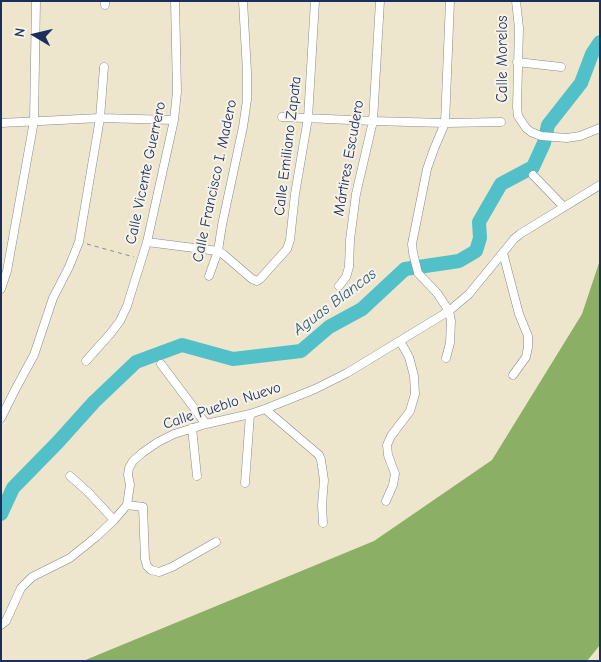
<!DOCTYPE html>
<html>
<head>
<meta charset="utf-8">
<style>
	body { margin:0 }
	#map { position:relative; width:601px; height:662px; overflow:hidden; background:#eee6cc; font-family:"Comic Neue",sans-serif }
	canvas { display:block }
	.frame { position:absolute; inset:0; border:2px solid #1b2f5e; pointer-events:none }
	.north { position:absolute; left:10px; top:10px; width:50px; height:50px; -webkit-text-stroke:4px #f7f3e8; paint-order:stroke; rotate:279deg; font-size:14px; font-weight:700; line-height:20px; text-align:center; color:#1b2f5e }
	.north::after { content:''; display:block; margin:auto; width:18px; height:22px; background:#1b2f5e; clip-path:polygon(50% 0,100% 100%,50% 72%,0 100%) }
</style>
</head>
<body>
<div id="map">
<canvas width="601" height="662"></canvas>
<div class="frame"></div>
<div class="north">N</div>
</div>
<script>
const context = document.querySelector('canvas').getContext('2d');
context.lineJoin = 'round';
function fill(path, color) { context.fillStyle = color; context.fill(path, 'evenodd'); }
const poly = rows => new Path2D(rows.map(r => 'M' + r).join(''));
function stroke(path, color, width, dash) { context.strokeStyle = color; context.lineWidth = width; context.lineCap = dash ? 'butt' : 'round'; context.setLineDash(dash || []); context.stroke(path); }
function write(font, color, halo, rows, align = 'center') {
  context.font = font + ' "Comic Neue",sans-serif'; context.lineWidth = 4; context.setLineDash([]); context.textBaseline = 'middle'; context.strokeStyle = halo; context.fillStyle = color; for (const [text, x, y, turn = 0] of rows) {
    context.save(); context.translate(x, y); context.rotate((+turn || 0) * Math.PI / 180); context.textAlign = isNaN(turn) ? turn : align; if (halo) context.strokeText(text, 0, 0); context.fillText(text, 0, 0); context.restore();
  }
}
fill(poly([
	[600,260,600,645,587,661,83,661,374,541,492,460,582,314]
]), '#8bb065');
stroke(poly([
	[1,514,13,488,58,442,94,402,136,362,182,345,233,359,301,351,329,327,362,309,405,269,459,261,476,251,480,238,479,222,501,184,533,167,544,143,548,125,581,83,592,54,600,42]
]), '#52c0c9', 14);
const street = poly([
	[516,1,519,28,517,107,518,116,526,128,531,132,541,136,567,138,580,136,600,128],
	[105,5,105,1],
	[517,62,561,67],
	[282,117,373,121,445,123,501,122],
	[1,123,100,118,174,120],
	[533,175,564,207],
	[147,242,218,251,223,254,252,279,257,281,260,279,287,249,290,240,295,194,308,118,315,1],
	[503,253,519,314,528,336,528,347,526,357,513,375],
	[209,276,218,251,222,225,243,127,247,100,247,72,243,1],
	[339,286,346,277,349,267,350,240,356,194,373,121,380,1],
	[1,289,7,271,34,121,36,1],
	[446,358,450,343,451,321,449,311,437,293,418,273,413,253,412,244,427,169,434,149,445,123,450,1],
	[86,361,110,334,120,321,127,306,147,242,174,120,177,92,175,1],
	[161,364,206,424],
	[265,409,319,455,321,460,324,480,322,505,323,523],
	[1,418,16,388,34,355,53,298,69,267,79,242,100,118,104,67],
	[192,428,197,476],
	[70,476,88,492,114,520],
	[245,483,250,414],
	[386,501,393,485,395,474,388,455,387,445,391,436,410,411,415,394,414,376,409,357,400,341],
	[127,505,143,507,145,559,147,566,151,570,159,572,172,567,216,542],
	[1,625,6,621,21,588,32,577,70,558,96,537,114,520,127,505,130,485,128,475,129,468,133,461,142,453,158,442,174,434,206,424,250,414,265,409,315,389,347,373,449,311,469,294,514,239,520,234,600,185]
]);
stroke(street, '#848a95', 9);
stroke(poly([
	[87,244,134,257]
]), '#848a95', 1, [4, 4]);
stroke(street, '#fff', 8);
write('15px', '#1b2f5e', '#f7f3e8', [
	["Calle Morelos",503,59,-90],
	["Calle Emiliano Zapata",288,146,-83],
	["Mártires Escudero",349,158,-80],
	["Calle Vicente Guerrero",146,173,-78],
	["Calle Francisco I. Madero",215,181,-78],
	["Calle Pueblo Nuevo",222,406,-18]
]);
write('italic 16px', '#2c5a7e', '#f7f3e8', [
	["Aguas Blancas",335,302,-37]
]);
</script>
</body>
</html>
